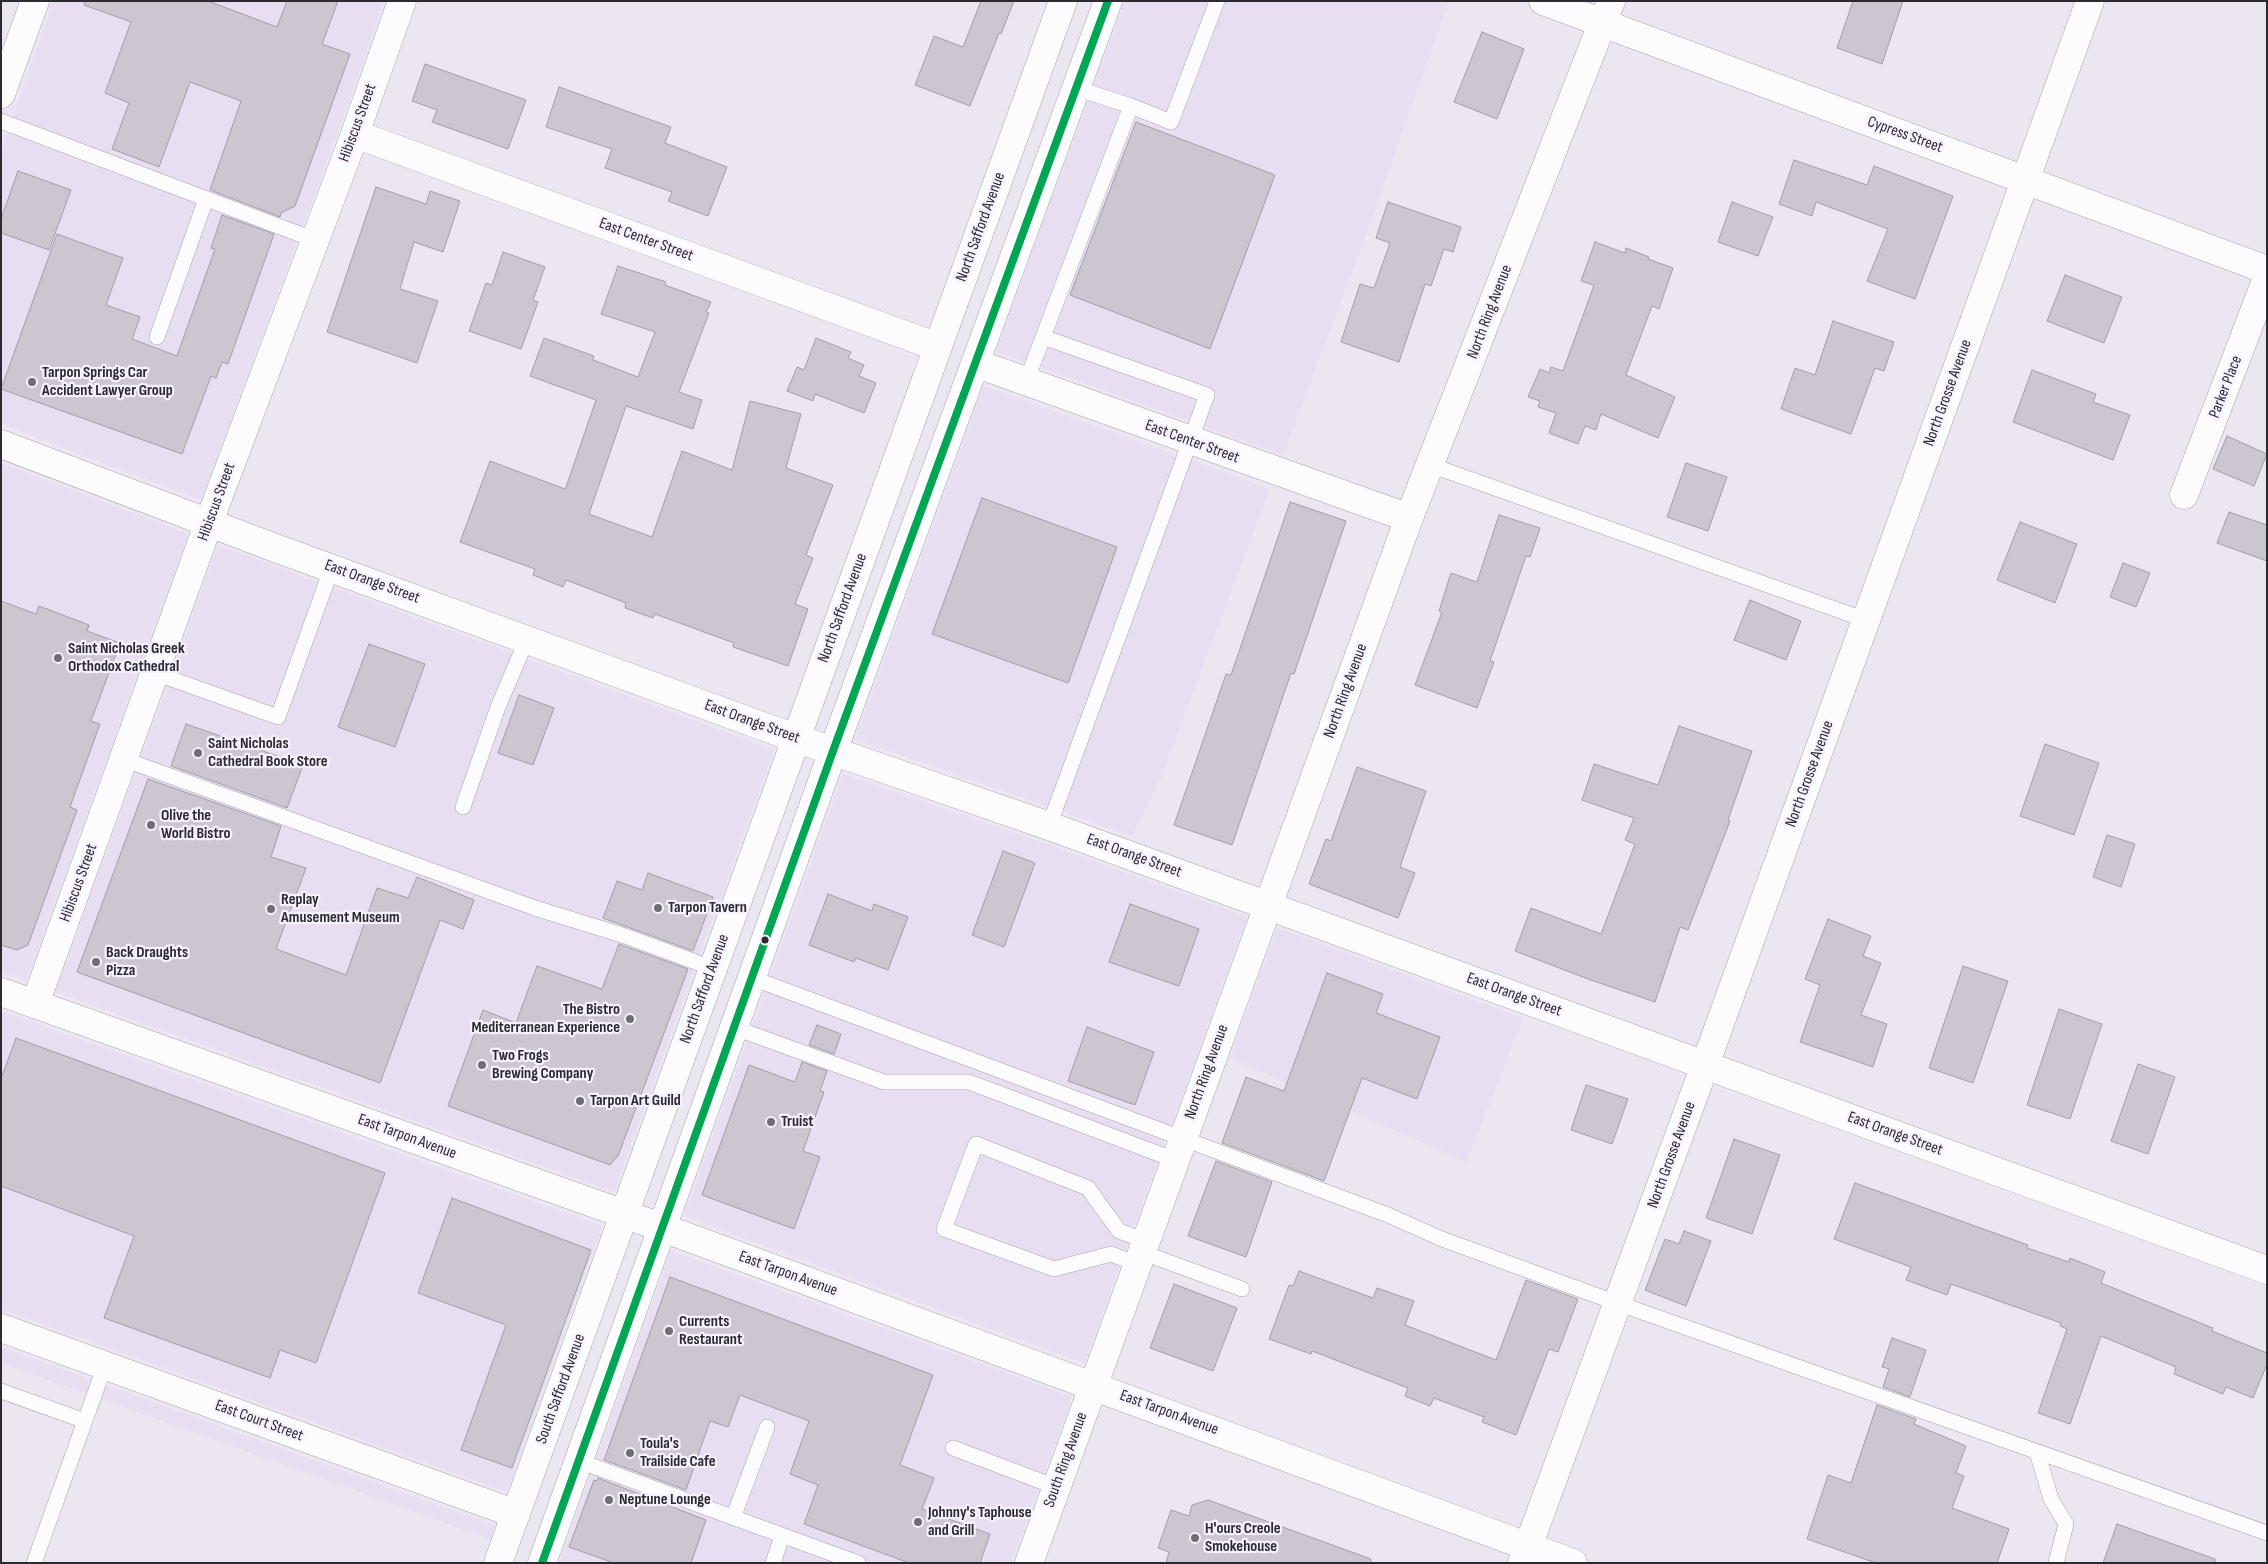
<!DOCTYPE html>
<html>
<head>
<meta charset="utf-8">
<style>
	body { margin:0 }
	#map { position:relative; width:2268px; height:1564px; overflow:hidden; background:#ece6f1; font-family:"Sofia Sans Condensed",sans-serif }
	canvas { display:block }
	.frame { position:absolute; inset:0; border:2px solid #2d2a31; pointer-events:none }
</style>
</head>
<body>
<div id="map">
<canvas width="2268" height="1564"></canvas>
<div class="frame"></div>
</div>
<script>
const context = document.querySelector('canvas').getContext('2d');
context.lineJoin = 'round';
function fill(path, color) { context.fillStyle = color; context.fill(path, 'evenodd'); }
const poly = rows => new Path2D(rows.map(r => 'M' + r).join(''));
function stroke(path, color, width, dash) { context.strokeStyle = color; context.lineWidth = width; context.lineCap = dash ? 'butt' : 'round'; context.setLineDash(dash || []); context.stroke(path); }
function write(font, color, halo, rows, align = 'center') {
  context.font = font + ' "Sofia Sans Condensed",sans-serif'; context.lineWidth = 4.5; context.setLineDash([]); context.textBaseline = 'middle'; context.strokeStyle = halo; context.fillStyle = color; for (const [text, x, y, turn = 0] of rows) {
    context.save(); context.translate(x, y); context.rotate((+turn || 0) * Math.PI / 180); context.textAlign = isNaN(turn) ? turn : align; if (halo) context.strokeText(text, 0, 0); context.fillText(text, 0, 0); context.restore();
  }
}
fill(poly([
	[53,1,384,1,339,128,201,500,1,424,1,151],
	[1125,1,1449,1,1365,238,1283,455,996,351],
	[984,386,1270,489,1157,788,1132,836,855,739],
	[1,463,188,534,26,981,1,972],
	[218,545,774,750,614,1192,56,992],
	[843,774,1044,843,1247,917,1084,1363,684,1216],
	[1277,928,1523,1018,1467,1162,1230,1058],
	[1,1011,602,1226,507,1492,1,1309],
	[671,1251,1072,1397,1011,1563,559,1563],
	[1,1347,495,1526,490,1539,1,1363]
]), '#e8def2');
const building = poly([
	[85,1,208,1,277,27,287,1,338,1,322,44,350,54,295,206,281,213,280,217,210,190,241,101,190,82,159,167,112,149,129,103,105,93,131,22,84,5,85,1],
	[981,1,1014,1,1001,34,999,33,970,106,915,85,934,36,963,47,981,1],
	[1853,1,1903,1,1882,64,1837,48,1853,1],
	[1482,32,1524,49,1497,119,1454,102,1482,32],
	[425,64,526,100,508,149,432,122,437,110,412,101,425,64],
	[559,87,671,127,665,143,727,167,708,216,668,201,672,192,605,168,612,149,546,127,559,87],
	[1136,122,1275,175,1210,349,1070,295,1136,122],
	[1794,160,1867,185,1874,166,1953,196,1915,299,1867,281,1888,229,1816,202,1812,216,1779,204,1794,160],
	[18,171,71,190,49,250,1,233,1,219,18,171],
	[376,187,426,204,430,191,460,201,443,252,414,242,400,289,438,301,417,363,327,332,376,187],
	[1388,202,1461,227,1453,252,1444,249,1431,286,1425,284,1399,362,1341,342,1360,284,1374,288,1390,243,1376,238,1388,202],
	[1732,202,1773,217,1758,256,1718,242,1732,202],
	[222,215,274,234,228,364,222,362,216,378,211,376,182,454,1,389,57,234,123,258,106,305,140,317,132,339,177,356,215,249,211,248,222,215],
	[1595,242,1625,253,1626,248,1649,257,1648,259,1673,268,1659,309,1652,306,1626,375,1675,397,1658,438,1601,414,1596,430,1585,426,1578,444,1549,433,1556,413,1538,407,1540,401,1528,397,1540,369,1549,373,1551,367,1563,371,1594,285,1581,281,1595,242],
	[503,252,545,267,533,300,538,302,521,349,469,331,486,283,492,285,503,252],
	[618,266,666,282,665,285,711,302,706,312,709,313,679,392,702,400,693,429,626,406,589,514,652,537,682,451,732,470,750,401,801,414,786,468,833,485,806,555,813,558,795,604,808,609,788,666,733,647,734,643,655,614,653,618,625,608,626,603,566,580,563,587,533,575,535,569,460,542,490,461,565,489,566,487,596,400,530,376,544,338,594,356,593,360,638,377,655,332,601,314,618,266],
	[2065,275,2122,297,2104,343,2047,321,2065,275],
	[1833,321,1894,342,1884,371,1875,368,1851,434,1781,409,1795,368,1815,375,1833,321],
	[816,338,851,352,848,358,864,365,859,376,876,383,864,413,815,394,813,401,787,391,797,367,804,370,816,338],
	[2032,370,2096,394,2093,402,2130,415,2113,460,2013,422,2032,370],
	[2227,436,2267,454,2254,486,2213,469,2227,436],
	[1686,463,1727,477,1708,531,1667,517,1686,463],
	[982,498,1117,547,1068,683,932,634,982,498],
	[1290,502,1346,521,1294,674,1291,673,1232,845,1174,825,1226,674,1231,675,1290,502],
	[2229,512,2267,525,2267,561,2217,543,2229,512],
	[1499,515,1540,528,1530,557,1526,556,1490,661,1494,662,1477,708,1415,685,1442,612,1439,611,1451,573,1477,582,1499,515],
	[2020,522,2077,544,2055,603,1997,580,2020,522],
	[2123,563,2150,573,2136,607,2110,597,2123,563],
	[1750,600,1801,621,1786,660,1734,640,1750,600],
	[1,601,36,614,39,606,89,625,87,631,120,643,91,721,100,724,70,807,77,810,28,945,17,950,1,945,1,601],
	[369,644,425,664,395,747,338,727,369,644],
	[519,695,554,708,533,765,498,753,519,695],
	[186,724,303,765,287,808,171,766,186,724],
	[1679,726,1752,751,1728,820,1730,821,1688,930,1680,927,1655,1002,1588,979,1515,951,1531,908,1601,934,1635,844,1625,840,1634,818,1582,800,1594,764,1658,785,1679,726],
	[2045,744,2099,763,2074,835,2020,816,2045,744],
	[1357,767,1426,791,1400,867,1415,873,1398,918,1309,884,1326,839,1331,841,1357,767],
	[148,779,281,826,271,857,306,868,276,949,346,975,377,888,408,898,417,877,474,900,463,929,440,920,380,1083,77,972,148,779],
	[2107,835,2135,844,2121,887,2093,877,2107,835],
	[1003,851,1035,863,1004,947,972,935,1003,851],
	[648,873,713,897,693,951,603,918,617,881,642,890,648,873],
	[828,894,872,911,874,904,908,917,888,970,856,958,854,962,809,945,828,894],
	[1130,904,1199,929,1179,986,1109,962,1130,904],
	[1828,919,1871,936,1863,956,1881,963,1861,1015,1887,1024,1873,1067,1800,1042,1820,985,1805,979,1828,919],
	[619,944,688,969,618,1156,610,1165,448,1106,483,1010,516,1023,537,966,602,989,619,944],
	[1963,966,2008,981,1973,1083,1929,1068,1963,966],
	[1327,973,1383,994,1376,1013,1440,1037,1417,1099,1362,1078,1324,1181,1222,1143,1246,1077,1284,1091,1327,973],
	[2059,1009,2102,1024,2070,1119,2027,1105,2059,1009],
	[817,1025,841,1034,834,1054,809,1045,817,1025],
	[1087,1027,1154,1052,1135,1105,1068,1081,1087,1027],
	[16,1038,385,1173,316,1363,280,1350,270,1378,104,1318,134,1236,1,1186,1,1079,16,1038],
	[802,1062,827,1071,820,1091,824,1092,803,1151,820,1157,794,1229,702,1195,749,1065,795,1082,802,1062],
	[2138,1064,2175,1077,2148,1154,2111,1141,2138,1064],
	[1586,1085,1628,1099,1612,1144,1571,1130,1586,1085],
	[1734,1139,1780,1155,1752,1234,1706,1218,1734,1139],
	[1216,1161,1272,1182,1246,1257,1188,1236,1216,1161],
	[1855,1183,2028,1245,2027,1248,2069,1262,2070,1258,2105,1272,2101,1283,2213,1328,2212,1331,2267,1353,2267,1364,2253,1398,2226,1387,2223,1394,2174,1374,2176,1367,2101,1336,2070,1424,2038,1413,2067,1329,2060,1326,2061,1323,1951,1284,1947,1295,1906,1280,1911,1267,1834,1239,1855,1183],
	[452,1198,591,1250,512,1468,461,1450,506,1325,418,1293,452,1198],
	[1684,1231,1711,1241,1686,1306,1645,1290,1665,1239,1679,1244,1684,1231],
	[1299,1271,1373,1298,1377,1288,1414,1301,1405,1325,1496,1360,1526,1280,1578,1299,1558,1352,1549,1349,1516,1435,1482,1422,1484,1417,1434,1398,1430,1406,1405,1396,1408,1388,1312,1351,1311,1354,1269,1339,1289,1285,1293,1286,1299,1271],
	[670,1277,933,1375,900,1465,934,1478,922,1509,990,1534,980,1563,909,1563,804,1524,818,1485,790,1474,809,1421,740,1395,728,1427,710,1421,686,1490,604,1460,670,1277],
	[1174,1284,1237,1308,1213,1371,1150,1348,1174,1284],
	[1892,1338,1926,1350,1910,1397,1883,1387,1889,1369,1882,1367,1892,1338],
	[1877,1405,1916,1419,1914,1424,1966,1446,1956,1473,1964,1476,1952,1508,2009,1529,1997,1563,1876,1563,1807,1539,1828,1475,1851,1483,1877,1405],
	[598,1478,706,1520,691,1563,614,1563,569,1547,594,1480,597,1481,598,1478],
	[1208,1500,1371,1559,1371,1563,1166,1563,1169,1552,1158,1548,1171,1510,1189,1516,1192,1505,1208,1500],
	[2117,1524,2215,1559,2215,1563,2103,1563,2117,1524]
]);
fill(building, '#cbc6cf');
stroke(building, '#a29da6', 1);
const service = poly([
	[1131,106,1171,122,1217,1],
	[1,121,315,240],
	[157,337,206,199],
	[1043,337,1131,106,1076,88],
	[1026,382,1043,337,1207,395,1049,826],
	[1430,465,1866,620],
	[155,673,278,717,332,567],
	[123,759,535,908,625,936,712,968],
	[463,807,498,707,527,639],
	[752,978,1388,1215,1442,1239,1617,1303,2267,1533],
	[735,1028,884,1082,969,1082,1175,1160],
	[1141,1252,1242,1289],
	[1137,1264,1111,1254,1054,1269,944,1229,976,1144,1088,1188,1119,1231,1146,1241],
	[1,1391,85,1421],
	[953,1448,1056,1487],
	[2037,1452,2051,1499,2066,1524,2056,1563],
	[579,1461,858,1563],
	[733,1518,767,1427],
	[34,1563,105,1365],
	[773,1563,782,1536]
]);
const minor = poly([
	[1543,1,2267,270],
	[355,134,938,347],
	[975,363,1409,518],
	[1,444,270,546,795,738,1049,826,2267,1270],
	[2184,495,2267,278],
	[35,1004,209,522,355,134,402,1],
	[1,1328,516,1514],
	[498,1563,1063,1],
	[542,1563,833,751,1108,1],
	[1029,1563,1409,518,1611,1],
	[1522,1563,1705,1065,2090,1]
]);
const secondary = poly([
	[1,94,35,1],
	[1,992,663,1228,1573,1563]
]);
stroke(service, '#a8a4ac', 16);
stroke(minor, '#a8a4ac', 29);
stroke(secondary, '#a8a4ac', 29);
stroke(service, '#fcfbfd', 15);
stroke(minor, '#fcfbfd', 28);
stroke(secondary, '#fcfbfd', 28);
stroke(poly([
	[542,1563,833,751,1108,1]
]), '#00a651', 8);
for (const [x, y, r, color] of [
	[32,382,5,"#706c74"],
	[58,658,5,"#706c74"],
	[198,753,5,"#706c74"],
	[151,825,5,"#706c74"],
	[658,908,5,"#706c74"],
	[271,909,5,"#706c74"],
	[765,940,4.5,"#2d2a31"],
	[96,962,5,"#706c74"],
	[630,1019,5,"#706c74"],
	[482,1065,5,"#706c74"],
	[580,1101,5,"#706c74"],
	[771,1122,5,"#706c74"],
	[669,1331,5,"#706c74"],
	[630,1453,5,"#706c74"],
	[609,1500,5,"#706c74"],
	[918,1522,5,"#706c74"],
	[1195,1538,5,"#706c74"]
]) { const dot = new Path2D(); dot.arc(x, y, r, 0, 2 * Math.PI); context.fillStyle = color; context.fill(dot); stroke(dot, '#f7f1fd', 2); }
write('16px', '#2d2a31', '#f7f1fd', [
	["Hibiscus Street",358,123,-70],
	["Cypress Street",1905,135,20],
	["North Safford Avenue",981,227,-70],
	["East Center Street",646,240,20],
	["North Ring Avenue",1490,312,-69],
	["Parker Place",2226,387,-69],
	["North Grosse Avenue",1948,393,-70],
	["East Center Street",1192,442,20],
	["Hibiscus Street",217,502,-70],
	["East Orange Street",372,582,20],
	["North Safford Avenue",843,608,-70],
	["North Ring Avenue",1346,691,-70],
	["East Orange Street",752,722,20],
	["North Grosse Avenue",1810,774,-70],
	["East Orange Street",1134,856,20],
	["Hibiscus Street",79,883,-70],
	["North Safford Avenue",705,989,-70],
	["East Orange Street",1514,995,20],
	["North Ring Avenue",1207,1072,-70],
	["East Orange Street",1895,1134,20],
	["East Tarpon Avenue",407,1137,20],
	["North Grosse Avenue",1672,1155,-70],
	["East Tarpon Avenue",788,1274,20],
	["South Safford Avenue",561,1389,-70],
	["East Tarpon Avenue",1169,1413,20],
	["East Court Street",259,1421,20],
	["South Ring Avenue",1066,1460,-70]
]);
write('bold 16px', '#2d2a31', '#f7f1fd', [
	["Tarpon Springs Car",42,373],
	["Accident Lawyer Group",42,391],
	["Saint Nicholas Greek",68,649],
	["Orthodox Cathedral",68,667],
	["Saint Nicholas",208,744],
	["Cathedral Book Store",208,762],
	["Olive the",161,816],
	["World Bistro",161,834],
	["Replay",281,900],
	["Amusement Museum",281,918],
	["Tarpon Tavern",668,908],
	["Back Draughts",106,953],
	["Pizza",106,971],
	["The Bistro",620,1010,"right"],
	["Mediterranean Experience",620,1028,"right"],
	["Two Frogs",492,1056],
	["Brewing Company",492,1074],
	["Tarpon Art Guild",590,1101],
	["Truist",781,1122],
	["Currents",679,1322],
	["Restaurant",679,1340],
	["Toula's",640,1444],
	["Trailside Cafe",640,1462],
	["Neptune Lounge",619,1500],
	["Johnny's Taphouse",928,1513],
	["and Grill",928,1531],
	["H'ours Creole",1205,1529],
	["Smokehouse",1205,1547]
], 'left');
</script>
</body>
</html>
